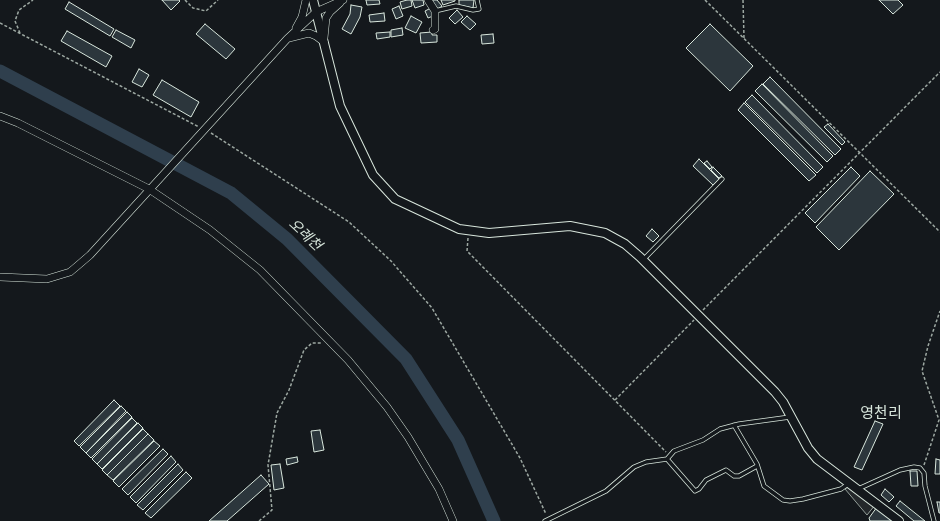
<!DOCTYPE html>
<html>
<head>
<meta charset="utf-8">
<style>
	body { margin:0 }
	canvas { display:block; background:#14181c }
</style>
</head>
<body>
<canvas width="940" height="521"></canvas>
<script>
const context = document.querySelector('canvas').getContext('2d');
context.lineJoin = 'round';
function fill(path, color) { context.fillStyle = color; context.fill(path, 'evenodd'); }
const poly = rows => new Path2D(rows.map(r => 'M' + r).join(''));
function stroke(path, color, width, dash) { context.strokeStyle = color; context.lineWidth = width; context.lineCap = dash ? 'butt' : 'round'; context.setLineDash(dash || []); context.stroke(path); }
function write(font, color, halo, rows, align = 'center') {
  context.font = font + ' "IBM Plex Sans","Noto Sans KR",sans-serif'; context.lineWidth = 3; context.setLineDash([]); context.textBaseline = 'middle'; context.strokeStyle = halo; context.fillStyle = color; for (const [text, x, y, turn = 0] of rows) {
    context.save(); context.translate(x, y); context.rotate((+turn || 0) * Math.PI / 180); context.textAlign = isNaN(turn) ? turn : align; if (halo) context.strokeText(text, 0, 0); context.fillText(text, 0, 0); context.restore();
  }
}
const parking = poly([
	[850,486,875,505,867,515,845,489,850,486]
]);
fill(parking, '#24282b');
stroke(parking, '#939e99', 1);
stroke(poly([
	[0,71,231,193,287,239,406,359,458,440,494,521]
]), '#2f3f4d', 13);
const building = poly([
	[162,0,179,0,180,1,171,10,162,0],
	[366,0,379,0,380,4,367,5,366,0],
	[407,0,411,0,412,6,402,9,400,2,407,0],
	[412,0,423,0,424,5,415,8,412,0],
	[433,0,437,0,442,6,438,9,431,1,433,0],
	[441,0,455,0,455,1,443,5,441,0],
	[459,0,474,0,473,8,459,5,459,0],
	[879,0,898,0,903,5,893,14,879,0],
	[69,2,114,29,110,36,65,9,69,2],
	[351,5,362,7,360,17,351,34,342,29,350,14,351,5],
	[399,6,403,16,396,19,392,9,399,6],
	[431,8,433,16,428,18,425,11,431,8],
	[457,10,463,17,455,24,449,18,457,10],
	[384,13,385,21,370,22,369,15,384,13],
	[411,16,422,22,416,33,405,28,411,16],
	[467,16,476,24,470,30,461,22,467,16],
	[205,24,235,49,226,59,196,34,205,24],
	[710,24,753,66,730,91,686,48,710,24],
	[402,28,403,35,391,37,391,30,402,28],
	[116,30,135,40,131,48,112,37,116,30],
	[67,31,112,56,106,67,61,41,67,31],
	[390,32,390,37,377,39,376,33,390,32],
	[432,32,432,35,437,35,437,42,421,43,420,33,432,32],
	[493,34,494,43,482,44,481,35,493,34],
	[139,69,149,75,142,87,132,82,139,69],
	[770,77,841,149,835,155,763,84,770,77],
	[162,80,199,102,191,117,153,95,162,80],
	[762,84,833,156,827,162,755,91,762,84],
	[752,95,823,167,817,173,745,102,752,95],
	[744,103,816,175,809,181,738,110,744,103],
	[828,124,845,142,842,145,824,127,828,124],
	[699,159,719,179,713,185,693,166,699,159],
	[707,161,712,167,710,169,704,163,707,161],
	[713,167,722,176,719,178,711,170,713,167],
	[851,167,860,176,815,223,805,213,851,167],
	[870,171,894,194,839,250,816,227,870,171],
	[652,229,659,236,653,242,646,236,652,229],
	[114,400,120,406,79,446,74,441,114,400],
	[121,406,126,411,86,453,80,447,121,406],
	[127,412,132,417,91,458,86,453,127,412],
	[132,418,137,423,97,464,92,459,132,418],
	[875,421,883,424,862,470,854,467,875,421],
	[138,423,143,428,102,469,97,464,138,423],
	[143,429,148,434,107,475,102,470,143,429],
	[320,430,324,450,314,452,311,431,320,430],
	[148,434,154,440,113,480,107,475,148,434],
	[154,441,160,446,119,487,113,481,154,441],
	[163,449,168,454,128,495,122,489,163,449],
	[171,456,176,462,136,503,130,497,171,456],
	[297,457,298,462,287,465,286,459,297,457],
	[936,459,940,460,940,474,935,474,936,459],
	[178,464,183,470,143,510,137,505,178,464],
	[280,464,284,488,274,490,271,465,280,464],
	[910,471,917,471,918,486,911,486,910,471],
	[186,472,192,478,151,518,145,513,186,472],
	[261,475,269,484,227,521,209,521,261,475],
	[885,489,894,497,889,502,881,495,885,489],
	[900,501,925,521,914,521,896,506,900,501],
	[937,502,940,502,940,513,939,513,937,502],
	[877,507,894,521,870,521,869,518,877,507]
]);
fill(building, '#2c363c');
stroke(building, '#d8e6dc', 1);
const service = poly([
	[435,11,456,6,473,10,479,9,477,0],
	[643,260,722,179],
	[734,425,757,464,764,486,783,500,790,501,803,499,841,489,848,484],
	[667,459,695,491,699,489,706,480,726,470,734,476,739,476,757,466],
	[858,489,900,470,914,467,920,468,924,473,925,486,934,521],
	[545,521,606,491,634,467,646,462,667,459,674,451,703,440,720,429,739,424,790,417]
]);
const minor = poly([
	[428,0,435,11,435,29,433,30],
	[296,28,302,17,306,0],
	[289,38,309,33,316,36,324,42],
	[324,38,326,18,330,12,340,3],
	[0,116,18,123,149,189,210,230,260,270,348,360,387,407,408,437,439,489,453,521],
	[0,277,47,279,70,272,76,267,90,255,287,39,316,12,343,0]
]);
const tertiary = poly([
	[313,0,340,106,373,175,395,199,459,229,489,233,570,226,605,233,625,244,640,257,775,392,783,402,808,448,817,459,899,521]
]);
stroke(service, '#d8e6dc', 5);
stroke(minor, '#d8e6dc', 8);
stroke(tertiary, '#d8e6dc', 10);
stroke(poly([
	[185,0,193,8,206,11,218,0],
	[705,0,940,232],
	[743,0,744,38],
	[0,23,199,127],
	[20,33,15,21,19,10,33,0],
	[211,133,349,222,391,261,432,308,520,458,546,514],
	[468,238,467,251,666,452],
	[703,310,940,72],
	[615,400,694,320],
	[924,465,939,420,922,371,928,346,940,311],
	[259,521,272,510,268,465,277,413,289,390,304,350,312,343,321,343]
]), '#9da8a2', 1.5, [3, 2]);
stroke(service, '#14181c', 3.5);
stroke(minor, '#14181c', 7);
stroke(tertiary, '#14181c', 8);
write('italic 14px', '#d8e6dc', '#14181c', [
	["오례천",305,235,43]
]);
write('15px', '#d8e6dc', '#14181c', [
	["영천리",881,414]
]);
</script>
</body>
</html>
